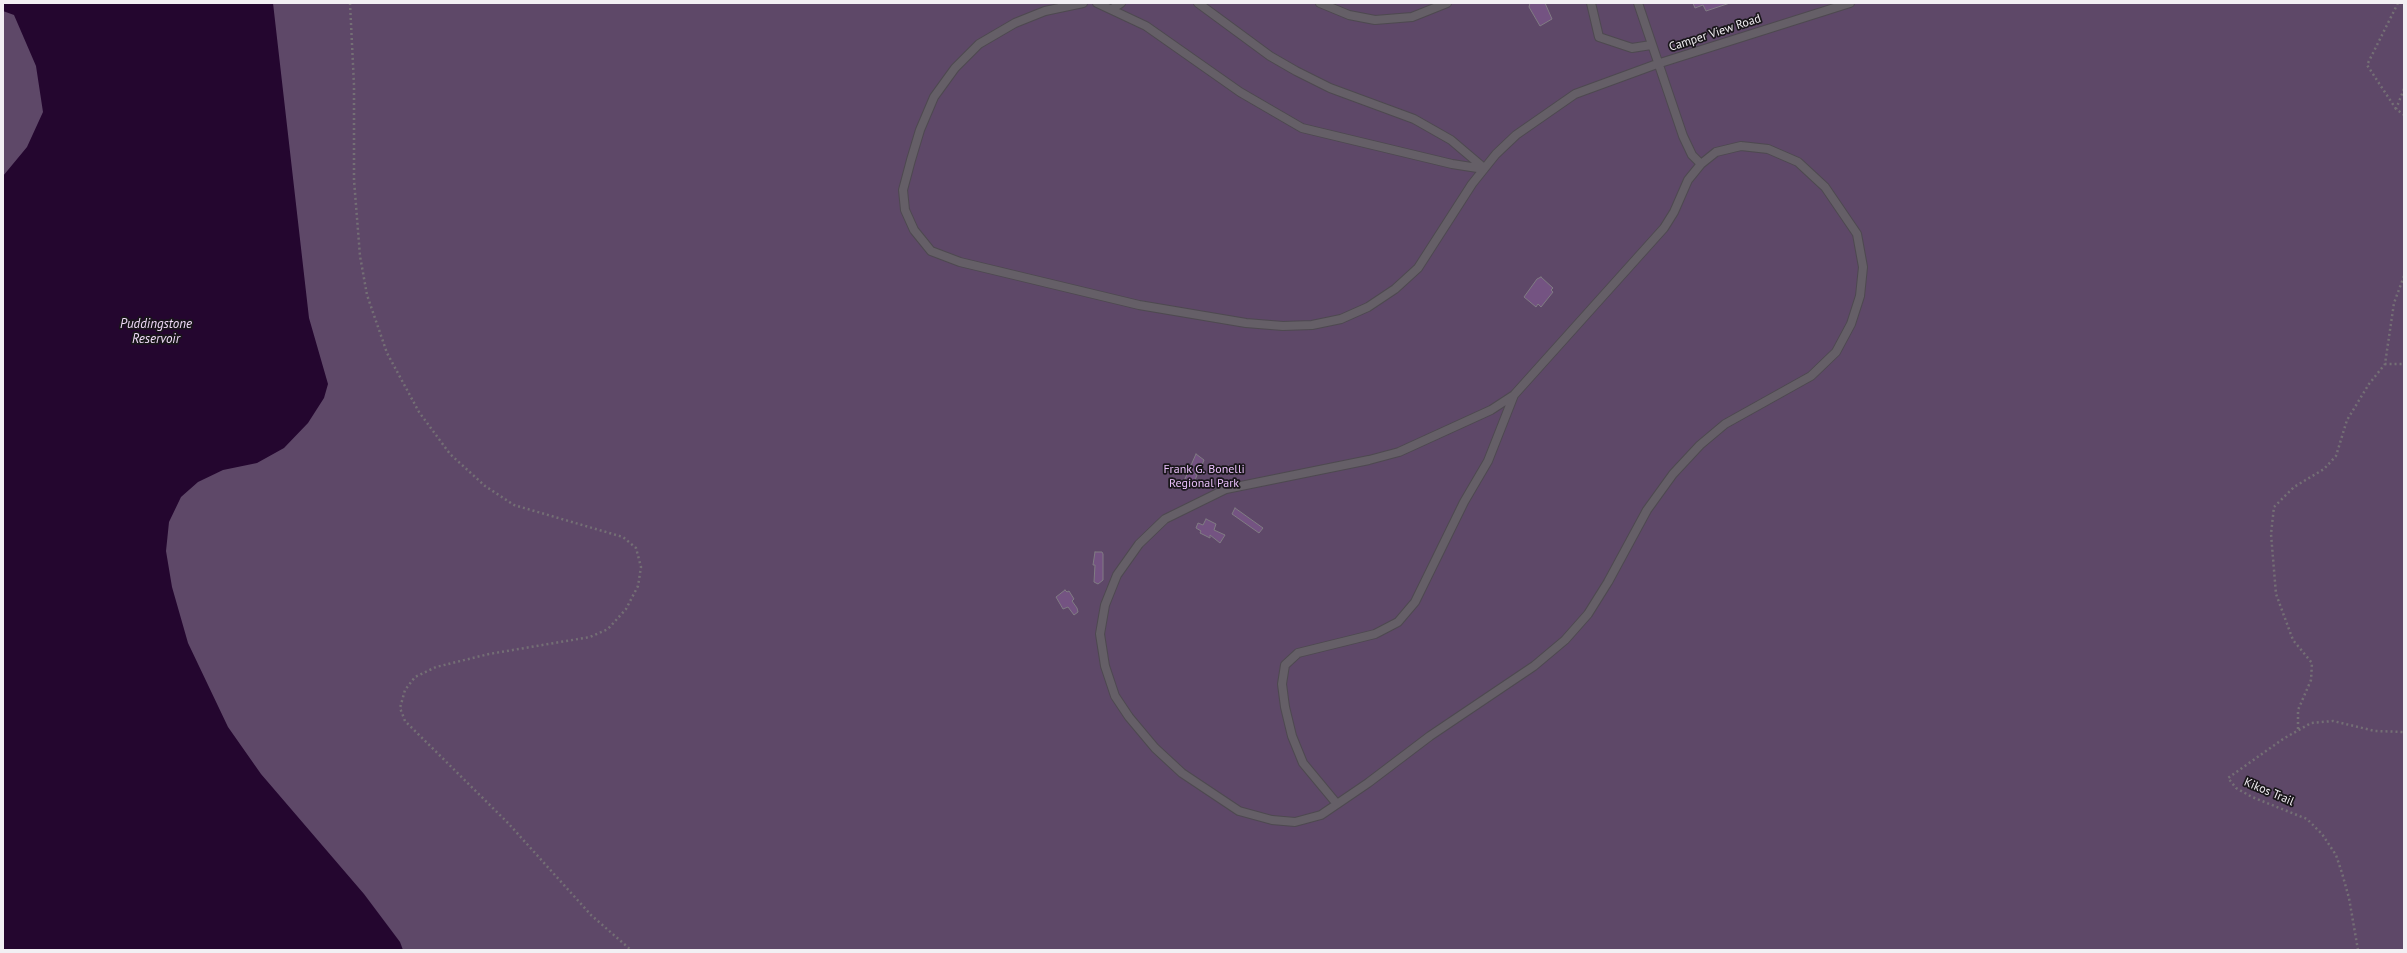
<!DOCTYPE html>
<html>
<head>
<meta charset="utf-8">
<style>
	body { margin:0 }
	#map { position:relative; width:2407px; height:953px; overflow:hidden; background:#322d34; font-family:"PT Sans",sans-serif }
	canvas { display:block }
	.frame { position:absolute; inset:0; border:4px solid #f2eff3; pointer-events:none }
</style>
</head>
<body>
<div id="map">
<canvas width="2407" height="953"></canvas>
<div class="frame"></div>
</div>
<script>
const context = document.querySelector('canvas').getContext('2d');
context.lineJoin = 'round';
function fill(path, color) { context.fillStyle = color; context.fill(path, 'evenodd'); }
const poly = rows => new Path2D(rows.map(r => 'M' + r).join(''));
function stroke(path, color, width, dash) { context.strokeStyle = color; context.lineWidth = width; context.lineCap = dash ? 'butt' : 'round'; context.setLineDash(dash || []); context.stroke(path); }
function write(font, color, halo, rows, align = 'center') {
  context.font = font + ' "PT Sans",sans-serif'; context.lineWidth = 3.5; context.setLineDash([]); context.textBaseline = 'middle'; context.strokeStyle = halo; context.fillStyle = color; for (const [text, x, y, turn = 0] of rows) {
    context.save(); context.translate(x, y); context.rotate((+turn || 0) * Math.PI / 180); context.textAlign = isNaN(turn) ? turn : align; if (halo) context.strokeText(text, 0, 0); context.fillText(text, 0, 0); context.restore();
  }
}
fill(poly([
	[3,3,2404,3,2404,950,3,950]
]), '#5e4868');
fill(poly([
	[3,3,273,3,309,318,328,384,324,398,308,423,284,448,257,463,223,470,198,482,181,497,169,522,166,551,172,587,188,643,228,727,261,774,364,894,400,942,403,950,3,950,3,176,27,147,43,112,36,66,14,15,3,11]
]), '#24062f');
const building = poly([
	[1530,3,1545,3,1552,19,1540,26,1529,7,1530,3],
	[1693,3,1730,3,1706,11,1703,5,1695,8,1693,3],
	[1541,277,1553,288,1551,290,1553,292,1541,307,1538,304,1536,307,1524,297,1537,279,1541,277],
	[1196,454,1204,460,1202,465,1200,463,1195,474,1197,475,1194,483,1187,484,1184,481,1196,454],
	[1235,508,1263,528,1259,533,1232,514,1235,508],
	[1206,519,1216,524,1214,530,1225,535,1220,543,1210,535,1210,538,1200,533,1201,531,1196,528,1198,523,1203,525,1206,519],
	[1095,552,1102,552,1103,554,1103,580,1098,584,1094,582,1095,565,1093,565,1095,552],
	[1065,590,1067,592,1069,591,1074,599,1072,601,1077,608,1078,612,1074,615,1068,607,1063,609,1056,597,1065,590]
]);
fill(building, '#745382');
stroke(building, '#807b83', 1);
const lane = poly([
	[1083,3,1045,11,1015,23,979,44,955,68,934,97,920,130,911,160,903,190,905,210,914,230,931,251,960,262,1139,305,1246,323,1283,326,1312,325,1341,319,1368,307,1395,289,1418,268,1472,184,1496,154,1516,135,1575,94,1657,64,1850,3],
	[1097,3,1146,26,1240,92,1302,128,1452,164,1484,169],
	[1198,3,1270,56,1296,71,1330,88,1414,119,1451,140,1484,168],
	[1320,3,1349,15,1375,20,1412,17,1447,3],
	[1591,3,1599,37,1632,48,1651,45],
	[1638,3,1683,136,1692,155,1701,164],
	[1112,9,1121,3],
	[1741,146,1768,149,1798,162,1825,187,1857,234,1863,267,1860,296,1851,324,1836,352,1811,376,1725,424,1700,445,1673,474,1647,510,1608,582,1588,614,1565,640,1534,666,1430,736,1368,783,1321,815,1295,822,1272,820,1239,811,1182,773,1155,748,1129,717,1115,696,1105,666,1100,634,1105,605,1117,575,1139,544,1165,519,1226,489,1369,460,1399,452,1491,410,1514,395,1664,228,1674,212,1688,180,1701,164,1716,152,1741,146],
	[1337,804,1303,763,1292,736,1285,707,1282,684,1285,665,1298,653,1375,634,1398,622,1415,602,1464,502,1488,461,1514,395]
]);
stroke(lane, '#4e4950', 10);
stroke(poly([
	[350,3,354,85,354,180,360,256,367,295,387,353,419,412,450,454,485,486,514,505,623,537,636,548,641,567,638,586,626,609,608,629,590,637,489,654,436,667,415,677,405,690,400,708,405,721,508,823,591,915,631,950],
	[2404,89,2396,109,2404,115],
	[2396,109,2367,65,2398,3],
	[2404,276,2394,303,2385,364,2404,364],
	[2298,729,2298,710,2311,680,2312,663,2293,640,2276,594,2271,534,2274,507,2294,487,2324,469,2336,456,2347,420,2369,384,2385,364],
	[2358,950,2349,898,2342,873,2336,855,2322,834,2307,819,2252,797,2236,788,2228,778,2283,739,2311,723,2333,721,2375,731,2404,732]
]), '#746f75', 2.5, [2, 3]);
stroke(lane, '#655f67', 8);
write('12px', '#f2eff3', '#19161a', [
	["Camper View Road",1715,33,-18],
	["Kikos Trail",2269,792,23]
]);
write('12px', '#e8bff9', '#19161a', [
	["Frank G. Bonelli",1204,470],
	["Regional Park",1204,484]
]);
write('italic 13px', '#efdaf7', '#19161a', [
	["Puddingstone",156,324],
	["Reservoir",156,339]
]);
</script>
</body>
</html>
